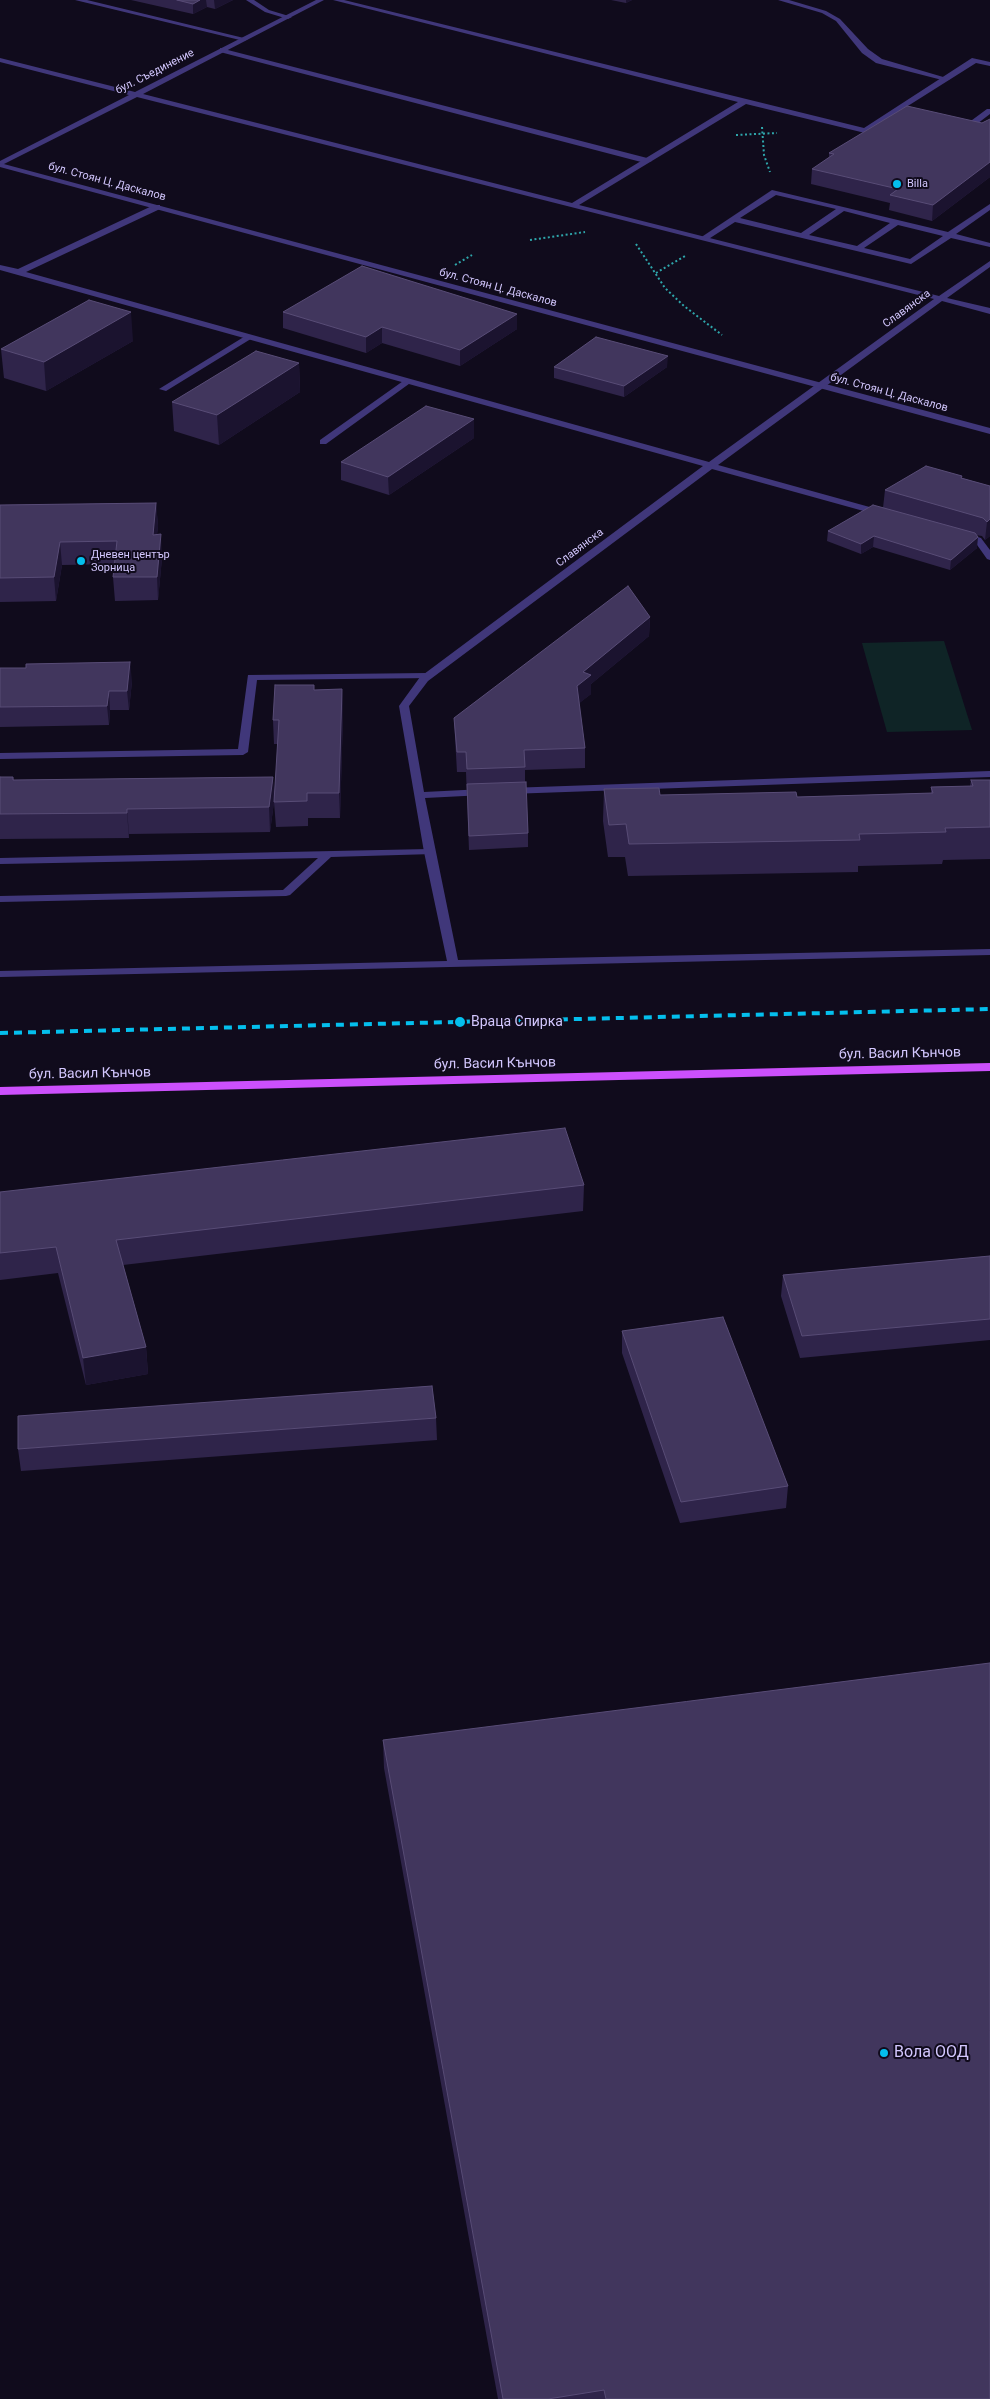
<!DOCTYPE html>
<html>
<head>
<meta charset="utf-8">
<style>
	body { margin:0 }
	canvas { display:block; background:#100b1c }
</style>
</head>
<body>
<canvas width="990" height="2399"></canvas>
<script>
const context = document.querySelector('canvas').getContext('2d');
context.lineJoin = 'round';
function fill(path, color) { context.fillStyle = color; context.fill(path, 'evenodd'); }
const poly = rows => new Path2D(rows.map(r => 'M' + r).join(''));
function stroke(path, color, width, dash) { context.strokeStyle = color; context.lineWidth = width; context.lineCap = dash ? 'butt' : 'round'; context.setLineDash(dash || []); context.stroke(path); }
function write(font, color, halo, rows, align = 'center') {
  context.font = font + ' Roboto,sans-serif'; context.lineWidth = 4; context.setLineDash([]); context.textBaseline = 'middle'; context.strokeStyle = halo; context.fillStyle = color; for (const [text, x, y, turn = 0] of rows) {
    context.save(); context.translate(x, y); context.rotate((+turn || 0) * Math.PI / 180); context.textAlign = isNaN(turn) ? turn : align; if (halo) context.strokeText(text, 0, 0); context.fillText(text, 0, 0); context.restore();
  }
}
fill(poly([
	[944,641,972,730,887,732,862,643]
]), '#0f2426');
stroke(poly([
	[762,127,764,155,770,172],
	[736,135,777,133],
	[530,240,585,232],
	[636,244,665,288,684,306,722,335],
	[455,265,472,255],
	[656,273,685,256]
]), '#2ea6ab', 2, [2, 2.5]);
fill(poly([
	[75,0,87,0,248,39,244,41,75,0],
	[246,0,254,0,269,10,292,17,288,19,265,12,246,0],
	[778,0,789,0,826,11,840,19,868,49,882,59,950,79,946,81,876,63,862,53,836,21,822,13,778,0],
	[220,48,651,159,652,161,645,163,220,52,220,48],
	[987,109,990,109,990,114,969,130,961,130,957,128,964,126,987,109],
	[772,190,948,232,990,204,990,210,956,234,990,243,990,247,951,238,911,264,735,222,707,240,700,238,772,190],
	[776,195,836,209,801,233,740,218,776,195],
	[844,211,890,223,857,246,809,235,844,211],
	[898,225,943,236,910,259,864,248,898,225],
	[247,335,254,337,166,391,159,389,247,335],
	[406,379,413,381,326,444,320,444,320,440,406,379],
	[428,673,432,674,432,678,257,680,248,752,243,755,0,759,0,753,238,749,248,675,428,673],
	[429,849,433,850,434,852,433,854,331,857,290,895,286,896,0,902,0,896,283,890,318,858,0,864,0,858,429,849]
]), '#40377a');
fill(poly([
	[316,0,324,0,143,94,572,203,738,102,333,0,344,0,864,128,972,58,990,62,990,66,976,63,865,133,746,104,579,205,939,296,990,261,990,267,947,298,990,308,990,314,942,301,718,465,884,511,884,515,878,515,712,469,428,681,409,706,424,792,484,789,489,792,484,795,425,798,458,960,990,949,990,955,0,977,0,971,447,961,424,852,399,706,420,677,703,466,0,270,0,265,18,269,154,205,160,205,160,209,26,272,709,462,934,299,137,97,0,166,0,161,129,95,0,62,0,58,135,92,316,0],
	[961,532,981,538,990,550,990,560,987,559,975,542,958,537,958,533,961,532],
	[990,771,990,777,509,794,504,791,509,788,990,771]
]), '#40377a');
fill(poly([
	[0,163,990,428,990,434,0,167,0,163]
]), '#40377a');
fill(poly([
	[990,1063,990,1071,0,1095,0,1087,990,1063]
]), '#cc50fc');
stroke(poly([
	[0,1033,990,1009]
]), '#04bfed', 4, [8, 6]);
fill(poly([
	[131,0,233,0,215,9,207,7,193,14],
	[611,0,632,0,626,3],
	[990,119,990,177,932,221,889,210,890,203,811,184,812,169,829,158,829,153,982,123],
	[283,312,517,329,460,366,382,343,366,353,283,328],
	[133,341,46,391,4,378,1,349],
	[299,363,300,392,219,445,174,431,172,402],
	[554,367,667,367,624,397,554,378],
	[474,438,389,495,341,480,341,462],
	[962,476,962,478,990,486,990,536,985,540,982,536,976,535,977,548,950,570,873,547,861,554,827,541,828,531,883,508,885,490],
	[156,503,158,526,157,534,162,558,158,600,115,601,113,577,114,564,62,565,56,601,0,602,0,505],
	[650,617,649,636,591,684,591,694,579,703,585,748,585,768,525,770,525,782,528,833,528,847,469,850,466,772,457,772,455,737,454,718],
	[0,668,132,681,129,710,110,710,109,725,0,727],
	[314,685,314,690,342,689,343,714,340,818,308,818,308,826,276,827,274,802,278,744,274,744,273,720],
	[0,777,13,777,14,780,273,777,274,802,270,832,129,834,129,838,0,839],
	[971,780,990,780,990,859,943,860,942,864,858,866,858,872,628,876,625,857,608,857,603,821,604,789,660,795,797,797,931,793,931,787,970,786],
	[584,1185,583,1211,123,1265,146,1347,148,1374,86,1385,58,1273,0,1280,0,1192],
	[990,1256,990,1340,800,1358,781,1296,783,1275],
	[622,1331,788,1486,786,1508,680,1523,622,1353],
	[436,1418,437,1440,21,1471,18,1449],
	[383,1740,990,2399,498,2399,384,1768]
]), '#2f244a');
fill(poly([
	[200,0,206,0,207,7,193,14,193,4],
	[214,0,233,0,215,9],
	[626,0,632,0,626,3],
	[990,162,990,177,932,221,933,205],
	[131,312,133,341,46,391,44,362],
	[517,314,517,329,460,366,460,350],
	[382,327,382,343,366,353,366,337],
	[668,356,667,367,624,397,624,386],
	[299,363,300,392,219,445,217,415],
	[474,419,474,438,389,495,388,477],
	[156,503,158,526,155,558,153,535],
	[990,519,990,536,985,540,987,522],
	[161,534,162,558,158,600,157,577],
	[874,536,873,547,861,554,861,544],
	[978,537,977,548,950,570,951,560],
	[60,542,62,565,56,601,54,577],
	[650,617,649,636,591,684,591,694,576,706,577,686,583,672],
	[130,662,132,681,129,710,127,691],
	[342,689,343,714,340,818,339,793],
	[109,691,110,710,109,725,107,706],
	[273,777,274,802,270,832,269,807],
	[127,809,129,834,129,838,127,813],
	[146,1347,148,1374,86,1385,83,1358]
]), '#1b132f');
const building = poly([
	[177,0,200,0,193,4,177,0],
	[907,106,982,123,990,119,990,162,933,205,890,195,898,189,812,169,834,154,829,153,907,106],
	[362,266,517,314,460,350,382,327,366,337,283,312,362,266],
	[89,300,131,312,44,362,1,349,89,300],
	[596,337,668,356,624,386,554,367,596,337],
	[256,351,299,363,217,415,172,402,256,351],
	[426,406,474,419,388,477,341,462,426,406],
	[926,466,962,476,961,478,990,486,990,519,987,522,983,518,885,490,926,466],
	[156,503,153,535,161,534,157,577,113,577,117,541,60,542,54,577,0,578,0,505,156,503],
	[873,505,975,533,978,537,951,560,874,536,861,544,828,531,873,505],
	[628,586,650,617,583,672,591,675,577,686,585,748,524,750,525,767,467,769,466,752,457,752,454,718,628,586],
	[130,662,127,691,109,691,107,706,0,707,0,668,26,668,26,664,130,662],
	[275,685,314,685,314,690,342,689,339,793,307,793,307,801,274,802,279,720,273,720,275,685],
	[0,777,13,777,13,780,273,777,269,807,127,809,127,813,0,814,0,777],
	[971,780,990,780,990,827,945,828,946,832,859,834,860,840,629,844,626,824,609,825,604,789,659,788,660,795,796,792,797,797,933,793,931,787,973,786,971,780],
	[526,782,528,833,469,836,467,784,526,782],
	[565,1128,584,1185,116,1240,146,1347,83,1358,56,1247,0,1253,0,1192,565,1128],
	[990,1256,990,1319,802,1336,783,1275,990,1256],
	[723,1317,788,1486,681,1502,622,1331,723,1317],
	[432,1386,436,1418,18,1449,18,1416,432,1386],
	[990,1663,990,2399,606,2399,604,2390,548,2399,503,2399,383,1740,990,1663]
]);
fill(building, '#41365d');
stroke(building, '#584c76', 1);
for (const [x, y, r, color] of [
	[897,184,5,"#04bfed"],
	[81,561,5,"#04bfed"],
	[460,1022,6,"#04bfed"],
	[884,2053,5,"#04bfed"]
]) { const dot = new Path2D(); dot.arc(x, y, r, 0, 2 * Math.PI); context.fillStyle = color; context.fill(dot); stroke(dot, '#100b1c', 2); }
write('11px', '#d3c7fe', '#100b1c', [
	["бул. Съединение",155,72,-27],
	["бул. Стоян Ц. Даскалов",107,182,15],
	["бул. Стоян Ц. Даскалов",498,288,15],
	["Славянска",907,309,-36],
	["бул. Стоян Ц. Даскалов",889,393,15],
	["Славянска",580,548,-37]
]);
write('11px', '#d3c7fe', '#100b1c', [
	["Billa",907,184],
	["Дневен център",91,555],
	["Зорница",91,568]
], 'left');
write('14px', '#d3c7fe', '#100b1c', [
	["Враца Спирка",471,1022]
], 'left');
write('14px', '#d3c7fe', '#100b1c', [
	["бул. Васил Кънчов",900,1054,-1],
	["бул. Васил Кънчов",495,1064,-1],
	["бул. Васил Кънчов",90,1074,-1]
]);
write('16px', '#d3c7fe', '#100b1c', [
	["Вола ООД",894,2053]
], 'left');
</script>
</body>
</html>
